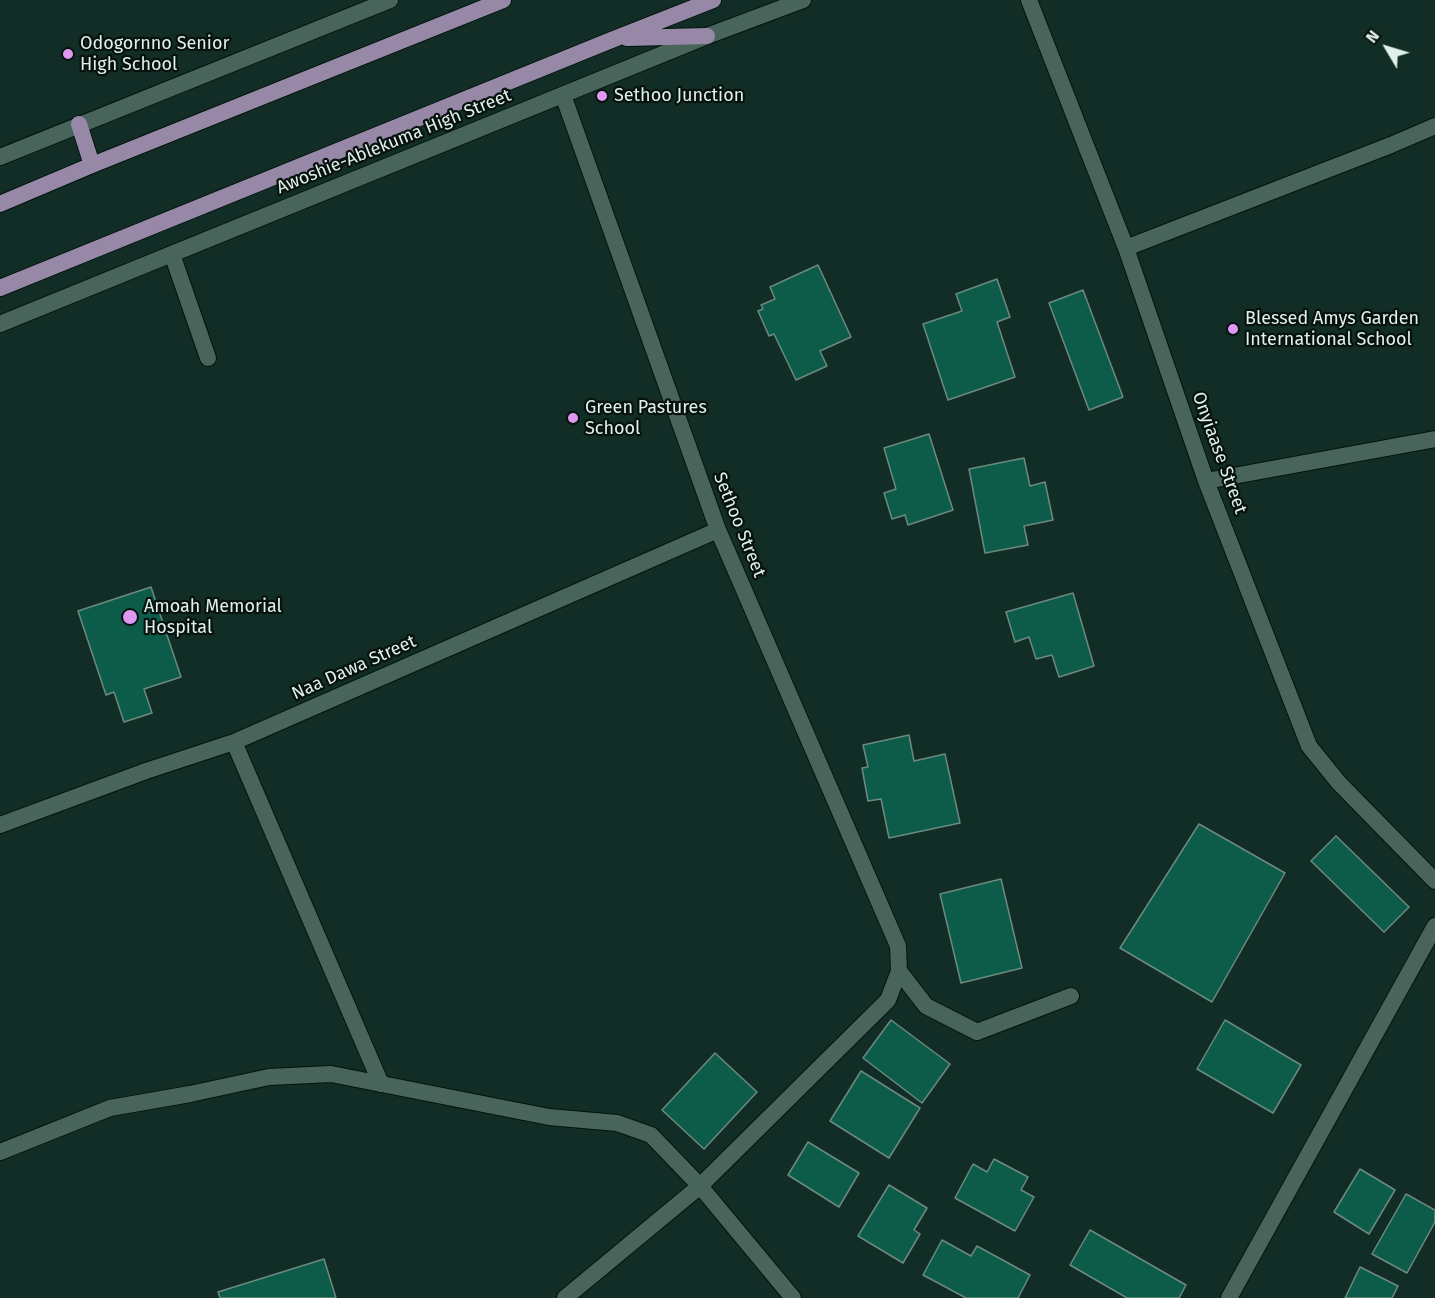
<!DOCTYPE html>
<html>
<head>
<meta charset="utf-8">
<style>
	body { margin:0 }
	#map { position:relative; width:1435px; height:1298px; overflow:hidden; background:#112d25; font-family:"Fira Sans",sans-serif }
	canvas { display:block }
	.north { position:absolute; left:1357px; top:18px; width:60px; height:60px; -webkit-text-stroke:4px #07120f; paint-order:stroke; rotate:308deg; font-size:16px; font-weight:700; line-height:24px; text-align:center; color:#e0f0eb }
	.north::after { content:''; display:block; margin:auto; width:21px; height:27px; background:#e0f0eb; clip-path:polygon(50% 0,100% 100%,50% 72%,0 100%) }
</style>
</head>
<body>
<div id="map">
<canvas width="1435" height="1298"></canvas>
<div class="north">N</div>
</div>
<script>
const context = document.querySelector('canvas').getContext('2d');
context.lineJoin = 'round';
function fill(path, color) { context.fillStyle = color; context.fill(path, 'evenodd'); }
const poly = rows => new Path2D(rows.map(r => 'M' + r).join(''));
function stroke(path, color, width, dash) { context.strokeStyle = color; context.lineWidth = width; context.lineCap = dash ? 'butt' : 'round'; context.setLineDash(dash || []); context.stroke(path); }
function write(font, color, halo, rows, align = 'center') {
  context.font = font + ' "Fira Sans",sans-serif'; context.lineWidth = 4.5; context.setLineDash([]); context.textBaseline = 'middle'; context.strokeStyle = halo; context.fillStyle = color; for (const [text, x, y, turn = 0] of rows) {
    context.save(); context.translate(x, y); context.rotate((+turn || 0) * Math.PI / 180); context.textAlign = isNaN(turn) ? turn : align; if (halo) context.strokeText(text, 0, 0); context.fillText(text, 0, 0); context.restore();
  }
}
const building = poly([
	[818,265,851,337,820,351,827,366,796,380,774,334,769,336,758,311,763,309,761,305,775,299,770,287,818,265],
	[997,279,1010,317,997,322,1015,377,948,400,923,324,962,311,956,294,997,279],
	[1083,290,1123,397,1089,410,1049,303,1083,290],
	[929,434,953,510,908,525,905,515,892,519,884,493,896,489,884,448,929,434],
	[1024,458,1030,486,1045,482,1053,520,1024,526,1028,545,985,553,969,469,1024,458],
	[151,587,181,677,144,689,152,713,124,722,114,692,106,695,78,611,151,587],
	[1073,593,1094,666,1059,677,1052,655,1036,659,1029,637,1015,642,1006,612,1073,593],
	[909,735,914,761,945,754,960,823,889,838,881,799,868,801,862,768,868,767,863,745,909,735],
	[1199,824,1285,873,1212,1002,1120,948,1199,824],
	[1336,836,1409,907,1384,932,1311,861,1336,836],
	[1001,879,1022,968,961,983,940,894,1001,879],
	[891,1020,950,1064,922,1103,863,1058,891,1020],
	[1225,1020,1301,1065,1273,1113,1197,1069,1225,1020],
	[715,1053,757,1092,704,1149,662,1110,715,1053],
	[861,1071,920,1108,889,1158,830,1121,861,1071],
	[808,1142,859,1173,839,1207,788,1175,808,1142],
	[994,1159,1028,1177,1021,1190,1034,1197,1015,1231,955,1198,973,1164,987,1172,994,1159],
	[1360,1169,1395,1190,1369,1234,1334,1212,1360,1169],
	[889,1185,927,1208,914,1230,920,1234,903,1263,858,1236,889,1185],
	[1406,1194,1435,1210,1435,1222,1407,1273,1372,1254,1406,1194],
	[1090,1230,1186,1285,1179,1298,1127,1298,1070,1265,1090,1230],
	[942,1240,971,1256,977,1246,1030,1275,1018,1298,966,1298,923,1275,942,1240],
	[324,1259,336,1298,220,1298,218,1292,324,1259],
	[1360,1267,1398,1286,1392,1298,1345,1298,1360,1267]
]);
fill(building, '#0d5c4a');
stroke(building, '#6c8a80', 1.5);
const service = poly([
	[172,254,208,358]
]);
const minor = poly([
	[1029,0,1126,248,1206,481,1309,746,1339,783,1435,881],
	[563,95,718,530,898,946,899,971,888,1000,700,1186,565,1298],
	[1126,248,1391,145,1435,126],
	[1206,481,1435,439],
	[234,742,381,1084],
	[0,825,146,771,234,742,718,530],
	[899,971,926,1006,977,1032,1071,996],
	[0,1152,110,1108,190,1094,269,1077,331,1074,549,1117,617,1123,651,1135,700,1186,793,1298],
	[1229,1298,1435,926]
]);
const tertiary = poly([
	[0,157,390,0],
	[0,324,707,36,803,0]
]);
const primary = poly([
	[627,38,707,36],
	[79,124,92,165],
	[0,204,92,165,503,0],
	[0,288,614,39,713,0]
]);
stroke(service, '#00150e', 18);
stroke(minor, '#00150e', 18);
stroke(tertiary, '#00150e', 18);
stroke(primary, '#00150e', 18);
stroke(service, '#48645b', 16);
stroke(minor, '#48645b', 16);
stroke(tertiary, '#48645b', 16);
stroke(primary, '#9888a7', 16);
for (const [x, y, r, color] of [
	[68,54,6,"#de98f2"],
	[602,96,6,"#de98f2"],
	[1233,329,6,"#de98f2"],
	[573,418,6,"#de98f2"],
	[130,617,8,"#de98f2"]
]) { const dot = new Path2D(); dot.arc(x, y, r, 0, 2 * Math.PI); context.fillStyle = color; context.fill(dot); stroke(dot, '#07120f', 2); }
write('18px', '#e0f0eb', '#07120f', [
	["Odogornno Senior",80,44],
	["High School",80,65],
	["Sethoo Junction",614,96],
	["Blessed Amys Garden",1245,319],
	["International School",1245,340],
	["Green Pastures",585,408],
	["School",585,429],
	["Amoah Memorial",144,607],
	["Hospital",144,628]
], 'left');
write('18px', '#e0f0eb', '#07120f', [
	["Awoshie-Ablekuma High Street",394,142,-22],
	["Onyiaase Street",1219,453,70],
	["Sethoo Street",739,525,68],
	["Naa Dawa Street",354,668,-24]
]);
</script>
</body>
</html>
